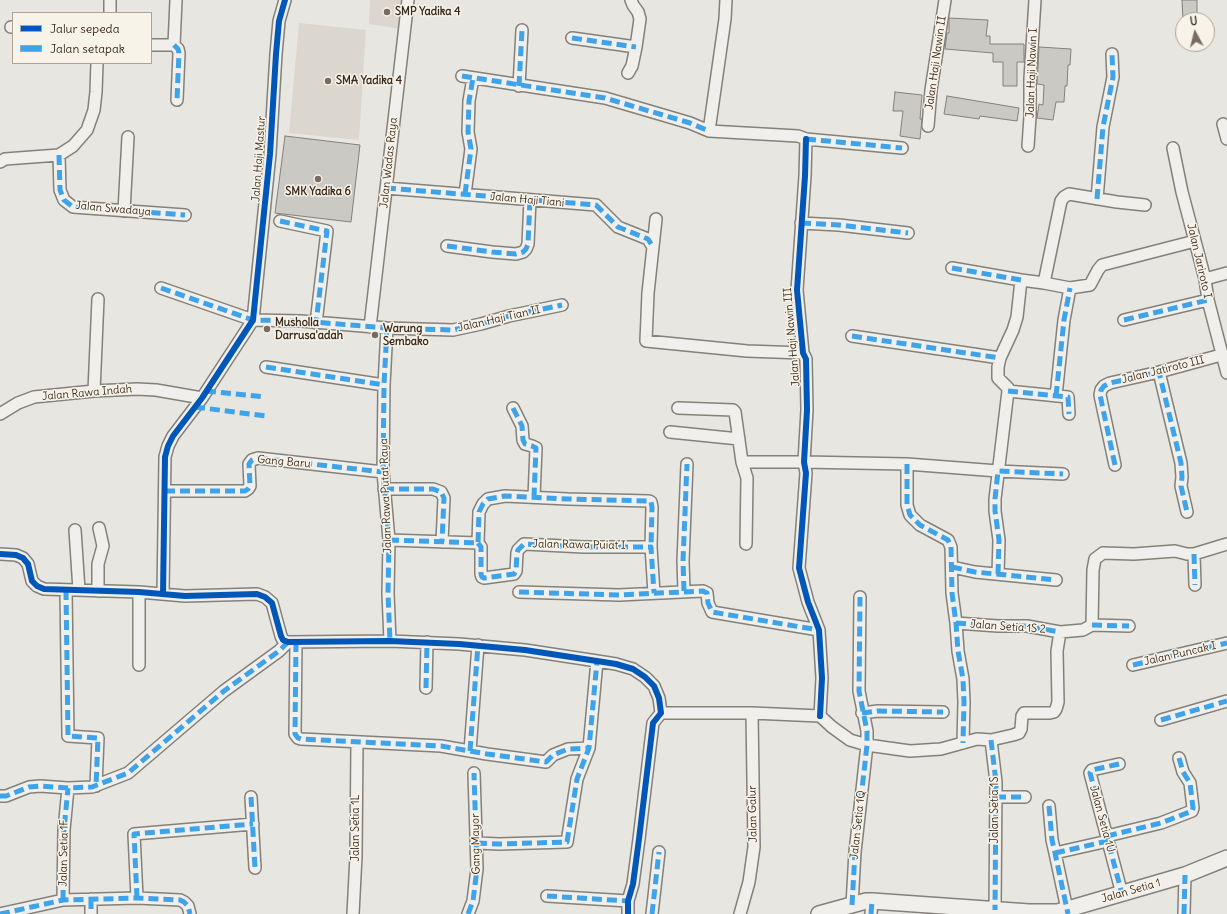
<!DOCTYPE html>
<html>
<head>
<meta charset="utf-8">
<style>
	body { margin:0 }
	#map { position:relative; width:1227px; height:914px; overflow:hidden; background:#e8e6e0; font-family:Delius,sans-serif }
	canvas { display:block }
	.legend { position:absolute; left:12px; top:12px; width:140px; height:52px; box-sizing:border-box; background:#f7f3e8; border:1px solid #aca397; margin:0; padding:5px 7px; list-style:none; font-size:12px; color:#3b2a1e }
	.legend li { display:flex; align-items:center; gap:8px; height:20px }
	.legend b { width:20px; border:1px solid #aca397 }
	.north { position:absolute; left:1175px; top:12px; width:40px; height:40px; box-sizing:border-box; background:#f7f3e8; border:1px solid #aca397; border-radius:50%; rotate:353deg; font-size:11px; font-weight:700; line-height:16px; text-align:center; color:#3b2a1e }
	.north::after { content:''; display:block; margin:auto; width:14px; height:18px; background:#786c62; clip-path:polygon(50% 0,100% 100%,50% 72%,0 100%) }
</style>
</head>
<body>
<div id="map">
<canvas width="1227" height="914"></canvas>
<ul class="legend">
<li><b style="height:5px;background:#0057b8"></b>Jalur sepeda</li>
<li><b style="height:5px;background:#3fa3ea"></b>Jalan setapak</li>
</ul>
<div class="north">U</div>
</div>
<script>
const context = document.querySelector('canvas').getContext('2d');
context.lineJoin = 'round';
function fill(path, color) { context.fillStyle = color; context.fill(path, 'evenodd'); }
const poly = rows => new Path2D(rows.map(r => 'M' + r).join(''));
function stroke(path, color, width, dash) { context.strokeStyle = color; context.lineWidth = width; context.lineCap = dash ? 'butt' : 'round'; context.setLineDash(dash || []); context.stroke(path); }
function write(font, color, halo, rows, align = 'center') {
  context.font = font + ' Delius,sans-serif'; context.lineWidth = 3; context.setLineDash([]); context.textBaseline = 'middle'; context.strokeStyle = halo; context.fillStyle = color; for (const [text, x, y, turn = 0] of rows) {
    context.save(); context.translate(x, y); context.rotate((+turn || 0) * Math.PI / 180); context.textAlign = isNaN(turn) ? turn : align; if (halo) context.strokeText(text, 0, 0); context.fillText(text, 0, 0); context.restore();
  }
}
fill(poly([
	[370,0,406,0,402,29,369,24],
	[299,23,366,30,359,140,289,133]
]), '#dbd7ce');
const building = poly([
	[1182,0,1197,0,1197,20,1183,20,1182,0],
	[949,18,988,20,986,36,990,36,990,44,1024,44,1024,62,1017,62,1017,86,1003,86,1003,62,993,62,993,53,945,49,947,33,949,33,949,18],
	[1039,47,1071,49,1070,65,1068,65,1067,86,1065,86,1064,102,1056,102,1053,120,1037,118,1039,104,1043,105,1044,85,1037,84,1039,47],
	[895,92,922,95,920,119,922,119,920,139,900,136,903,111,893,111,895,92],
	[947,96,1019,108,1017,121,980,116,979,119,944,114,947,96],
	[285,136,360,145,351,222,275,213,285,136]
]);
fill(building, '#cbc9c4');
stroke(building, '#84807a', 1);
const street = poly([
	[110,0,110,13],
	[176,0,174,45,178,49,179,53,177,100],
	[11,27,13,27],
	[572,38,636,47],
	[151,45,174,45],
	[628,73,632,66,636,47,640,19,638,12,633,5,631,0],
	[462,76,605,98,690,123,709,131,798,136,806,139,902,148],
	[519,86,522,30],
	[1223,124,1227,139],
	[928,126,931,90,945,0],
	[709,131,725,19,726,0],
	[806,139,805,176,797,290,803,353,806,359,807,410,804,462,806,473,799,568,808,602,819,630,822,678,820,716],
	[1028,146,1030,117,1030,79,1035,0],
	[1173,148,1182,192,1205,279,1208,300,1227,373],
	[59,155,60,190,64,200,73,207,185,215],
	[0,162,5,159,59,155,73,146,87,130,94,110,96,92,97,63],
	[386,188,596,205,618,227,648,239,653,247],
	[465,194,471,149,468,132,469,101,473,78],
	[1097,199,1103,127,1113,77,1112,54],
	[124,211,128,137],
	[656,219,648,293,646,341,747,351,803,353],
	[280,221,327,231,316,323],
	[801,223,839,225,908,233],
	[447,246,492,252,516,254,523,252,526,249,528,244,530,200],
	[952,268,1021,280,1044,283,1070,288,1090,285,1098,270,1102,265,1195,241],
	[1205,279,1227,273],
	[1044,283,1061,201,1064,197,1069,194,1117,202,1145,205],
	[161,288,253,320,301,321,387,328,453,330,481,324,509,316,562,305],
	[1124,320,1208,300],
	[370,327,408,0],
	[387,328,384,385,383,472,389,540,388,593,390,641],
	[852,336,1000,358],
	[266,367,384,385],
	[1159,372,1181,463,1182,477,1181,486,1187,512],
	[94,391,98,299],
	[1008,391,1068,397,1069,414],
	[1056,396,1064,320,1070,288],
	[513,408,522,426,523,440,525,444,532,446,536,448,534,497],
	[678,408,733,410,735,412,742,462,747,478,746,544],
	[0,414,18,403,34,397,94,391,137,389,156,390,202,398],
	[670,432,739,439],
	[742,462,804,462,907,464,998,471,1063,474],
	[907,464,907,505,910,515,920,525,948,540,951,547,952,593,956,623,958,651,963,679,964,702,963,743],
	[1115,465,1100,395,1101,390,1104,386,1110,383,1159,372,1221,355],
	[384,489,433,489,441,492,444,498,442,542],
	[165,491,245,491,248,489,250,486,249,464,252,460,258,458,383,472],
	[75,530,79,590],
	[389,540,478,543,479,512,483,504,488,499,505,496,568,499,649,501,651,502,652,507,651,547],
	[478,543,481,547,481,574,482,577,484,578,514,574,516,571,517,553,518,550,524,544,584,547,651,547,654,593],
	[0,554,16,555,23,558,28,564,32,581,37,586,44,589,139,592,185,596,257,594,265,597,272,603,281,636,283,640,288,642,390,641,459,644,525,650,597,661,616,664,633,669,645,677,654,686,659,698,661,713,653,723,639,839,633,884,628,901,628,914],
	[1194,554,1195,585],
	[952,567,975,572,1056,580],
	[998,574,999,540,995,511,995,499,1008,391,1008,388,998,378,998,367,1000,358,1013,330,1017,317,1021,280],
	[66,590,68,736,98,738,96,786],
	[98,591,98,564,103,546,99,528],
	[684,591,683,561,687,464],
	[139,592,139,665],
	[519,592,619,595,703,591,707,593,708,603,712,612,819,630],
	[163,594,165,457,168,446,173,436,202,398,253,320,270,154,276,54,279,21,285,0],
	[956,623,998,626,1027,626,1060,632,1083,630,1092,625,1093,570,1095,559,1103,553,1134,554,1175,551,1187,554,1194,554,1227,544],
	[1092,625,1129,626],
	[296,642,295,734,298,738,301,739,441,746,487,754,546,762,553,755,568,749,589,748],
	[1133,665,1227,643],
	[426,688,427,642],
	[661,713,752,713,820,716],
	[862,713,878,711,943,712],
	[820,716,832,727,850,740,867,745,910,751,941,749,977,739,991,740,1013,735,1019,733,1021,729,1022,716,1024,713,1050,713,1054,712,1056,709,1058,702,1057,651,1060,632],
	[1161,720,1227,701],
	[991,740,996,782,995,910],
	[470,751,478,645],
	[1119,764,1092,770,1090,773,1122,894],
	[0,796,6,796,29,787,40,786,68,788,92,787,128,773,224,691,279,651,288,642],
	[251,797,255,868],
	[996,797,1025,797],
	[1049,806,1052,840,1055,853,1068,914],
	[1107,836,1161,823,1192,811,1193,808,1190,783,1183,772,1179,758],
	[477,843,499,844,567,842,577,779,589,748,597,661],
	[1055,853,1108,841],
	[547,896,628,901],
	[137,898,134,834,253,824],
	[91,899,91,914],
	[63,900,64,830,68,788],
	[852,905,855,852,867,745,867,731,859,691,860,597],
	[0,914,63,900,137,898,180,900,184,902,188,906,190,914],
	[353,914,356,856,357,742],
	[468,914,473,901,477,869,474,773],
	[652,914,659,852],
	[740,914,749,882,754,847,752,713],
	[871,914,872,901],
	[1184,914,1185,875]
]);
const secondary = poly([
	[819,914,866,901,872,901,1029,912,1058,912,1185,875,1227,858]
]);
stroke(street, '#84807a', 14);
stroke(secondary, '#84807a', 18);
stroke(street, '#f0efeb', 11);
stroke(secondary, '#f0efeb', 15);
stroke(poly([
	[572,38,636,47],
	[174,45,178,49,179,53,177,100],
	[462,76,605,98,690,123,709,131],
	[519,86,522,30],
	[806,139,902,148],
	[59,155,60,190,64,200,73,207,185,215],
	[386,188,596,205,618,227,648,239,653,247],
	[465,194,471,149,468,132,469,101,473,78],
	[1097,199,1103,127,1113,77,1112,54],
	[280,221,327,231,316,323],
	[801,223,839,225,908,233],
	[447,246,492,252,516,254,523,252,526,249,528,244,530,200],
	[952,268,1021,280],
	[161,288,253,320,301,321,387,328,453,330,481,324,509,316,562,305],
	[1124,320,1208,300],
	[387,328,384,385,383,472,389,540,388,593,390,641],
	[852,336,1000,358],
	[266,367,384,385],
	[206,391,265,397],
	[1008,391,1068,397,1069,414],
	[1056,396,1064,320,1070,288],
	[195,407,266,416],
	[513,408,522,426,523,440,525,444,532,446,536,448,534,497],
	[907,464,907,505,910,515,920,525,948,540,951,547,952,593,956,623,958,651,963,679,964,702,963,743],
	[1115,465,1100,395,1101,390,1104,386,1110,383,1159,372,1181,463,1182,477,1181,486,1187,512],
	[384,489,433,489,441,492,444,498,442,542],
	[165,491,245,491,248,489,250,486,249,464,252,460,258,458,383,472],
	[389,540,478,543,479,512,483,504,488,499,505,496,568,499,649,501,651,502,652,507,651,547],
	[478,543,481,547,481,574,482,577,484,578,514,574,516,571,517,553,518,550,524,544,584,547,651,547,654,593],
	[1194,554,1195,585],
	[952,567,975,572,1056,580],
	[998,574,999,540,995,511,995,499,998,471,1063,474],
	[66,590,68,736,98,738,96,786],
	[684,591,683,561,687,464],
	[519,592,619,595,703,591,707,593,708,603,712,612,819,630],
	[956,623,998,626,1027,626,1060,632],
	[1092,625,1129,626],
	[296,642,295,734,298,738,301,739,441,746,487,754,546,762,553,755,568,749,589,748],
	[1133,665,1227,643],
	[426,688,427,642],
	[862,713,878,711,943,712],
	[1161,720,1227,701],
	[991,740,996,782,995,910],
	[470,751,478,645],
	[1119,764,1092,770,1090,773,1122,894],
	[0,796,6,796,29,787,40,786,68,788,92,787,128,773,224,691,279,651,288,642],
	[251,797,255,868],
	[996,797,1025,797],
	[1049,806,1052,840,1055,853,1068,914],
	[1107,836,1161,823,1192,811,1193,808,1190,783,1183,772,1179,758],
	[477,843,499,844,567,842,577,779,589,748,597,661],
	[1055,853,1108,841],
	[547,896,628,901],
	[137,898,134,834,253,824],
	[91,899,91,914],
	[63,900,64,830,68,788],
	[852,905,855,852,867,745,867,731,859,691,860,597],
	[0,914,63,900,137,898,180,900,184,902,188,906,190,914],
	[468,914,473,901,477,869,474,773],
	[652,914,659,852],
	[871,914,872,901],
	[1184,914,1185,875]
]), '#3fa3ea', 5, [10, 5]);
stroke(poly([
	[806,139,805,176,797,290,803,353,806,359,807,410,804,462,806,473,799,568,808,602,819,630,822,678,820,716],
	[0,554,16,555,23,558,28,564,32,581,37,586,44,589,139,592,185,596,257,594,265,597,272,603,281,636,283,640,288,642,390,641,459,644,525,650,597,661,616,664,633,669,645,677,654,686,659,698,661,713,653,723,639,839,633,884,628,901,628,914],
	[163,594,165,457,168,446,173,436,202,398,253,320,270,154,276,54,279,21,285,0]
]), '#0057b8', 6);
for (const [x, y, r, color] of [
	[387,12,4,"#786c62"],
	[328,81,4,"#786c62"],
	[318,179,4,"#786c62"],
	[267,329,4,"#786c62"],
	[375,335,4,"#786c62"]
]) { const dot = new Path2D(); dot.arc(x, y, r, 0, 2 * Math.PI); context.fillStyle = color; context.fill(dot); stroke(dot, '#f7f3e8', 1.5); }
write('bold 11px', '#3b2a1e', '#f7f3e8', [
	["SMP Yadika 4",395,12],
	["SMA Yadika 4",336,81],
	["SMK Yadika 6",318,192,"center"],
	["Musholla",275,323],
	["Darrusa'adah",275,336],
	["Warung",383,329],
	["Sembako",383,342]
], 'left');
write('11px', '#3b2a1e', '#f7f3e8', [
	["Jalan Haji Nawin II",936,63,-82],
	["Jalan Haji Nawin I",1032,73,-88],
	["Jalan Haji Mastur",259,159,-86],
	["Jalan Wadas Raya",389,163,-84],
	["Jalan Haji Tiani",527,200,5],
	["Jalan Swadaya",113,209,5],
	["Jalan Jariroto I",1199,261,77],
	["Jalan Haji Tian II",499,319,-13],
	["Jalan Haji Nawin III",792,337,-95],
	["Jalan Jatiroto III",1163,370,-14],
	["Jalan Rawa Indah",87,393,-5],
	["Gang Baru",284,462,5],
	["Jalan Rawa Putat Raya",386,496,-92],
	["Jalan Rawa Puiat I",579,545,1],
	["Jalan Setia 1S 2",1008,627,4],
	["Jalan Puncak I",1180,654,-13],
	["Jalan Setia 1S",995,810,-90],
	["Jalan Galur",753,814,-91],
	["Jalan Setia 1U",1102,819,75],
	["Jalan Setia 1Q",858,825,-84],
	["Jalan Setia 1L",356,828,-90],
	["Gang Mayor",476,844,-91],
	["Jalan Setia 1F",64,853,-89],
	["Jalan Setia 1",1131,891,-16]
]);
</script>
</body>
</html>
